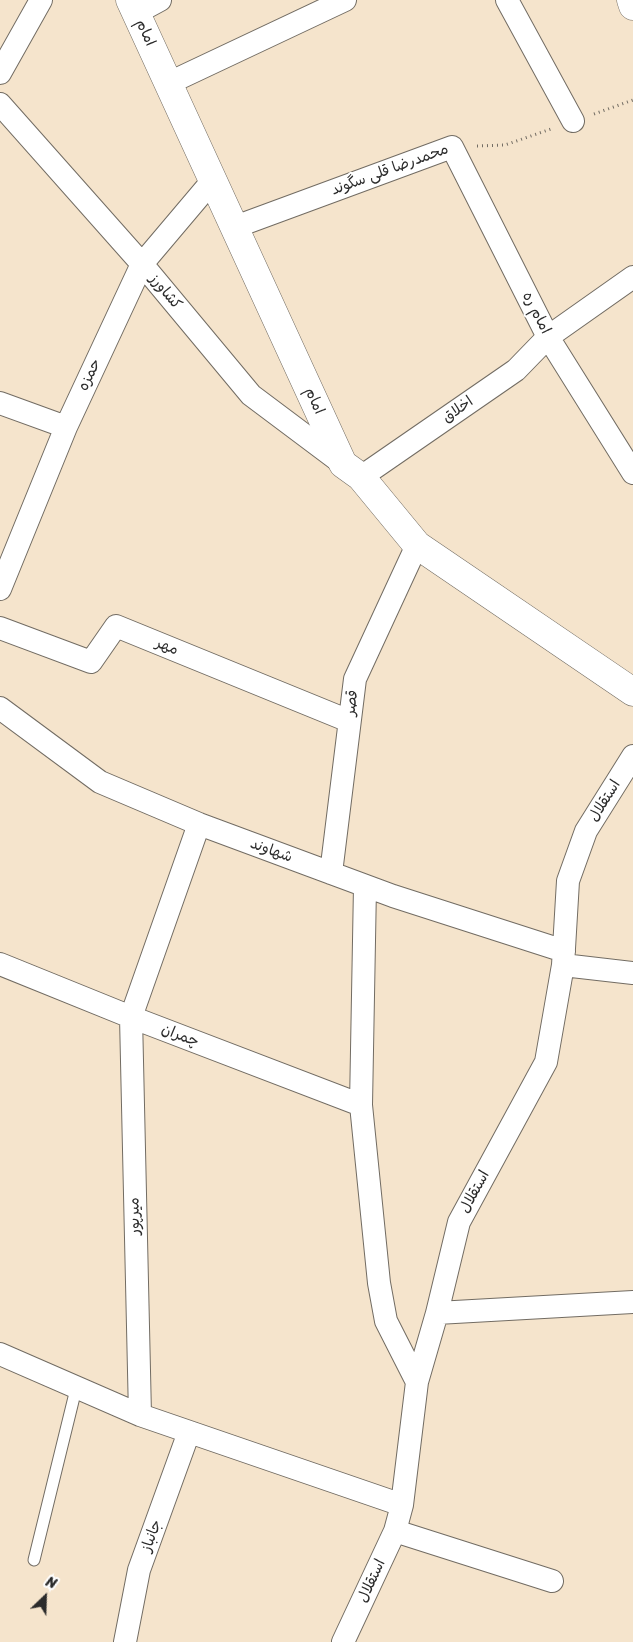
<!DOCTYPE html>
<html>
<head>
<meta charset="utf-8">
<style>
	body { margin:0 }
	#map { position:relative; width:633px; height:1642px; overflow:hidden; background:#f5e4cc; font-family:Sriracha,sans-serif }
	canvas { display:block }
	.north { position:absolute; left:20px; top:1572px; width:50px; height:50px; -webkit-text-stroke:4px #fff; paint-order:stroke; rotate:24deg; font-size:14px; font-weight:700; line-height:20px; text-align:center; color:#2b2b2b }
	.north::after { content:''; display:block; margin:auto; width:18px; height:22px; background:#2b2b2b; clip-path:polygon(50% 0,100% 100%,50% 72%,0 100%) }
</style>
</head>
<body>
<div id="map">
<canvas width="633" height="1642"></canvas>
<div class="north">N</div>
</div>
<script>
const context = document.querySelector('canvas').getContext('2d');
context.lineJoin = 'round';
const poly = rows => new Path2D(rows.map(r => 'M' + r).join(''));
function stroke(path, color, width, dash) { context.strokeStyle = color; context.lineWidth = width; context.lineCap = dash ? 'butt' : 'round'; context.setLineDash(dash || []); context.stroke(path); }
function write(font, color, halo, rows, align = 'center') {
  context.font = font + ' Sriracha,"Playpen Sans Arabic",sans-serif'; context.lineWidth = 4; context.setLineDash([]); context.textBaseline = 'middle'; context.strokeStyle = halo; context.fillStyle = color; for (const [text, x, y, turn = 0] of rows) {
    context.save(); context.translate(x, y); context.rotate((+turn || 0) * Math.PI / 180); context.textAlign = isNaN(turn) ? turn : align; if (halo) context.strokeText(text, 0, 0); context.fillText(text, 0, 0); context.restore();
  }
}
const lane = poly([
	[34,1560,76,1389]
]);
const street = poly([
	[507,0,573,121],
	[136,13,160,0],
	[0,73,41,0],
	[169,83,345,0],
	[0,104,142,264,251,395,343,464],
	[235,227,452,147,548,337,633,473],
	[0,403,66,427],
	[361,477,516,370,548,337,633,277],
	[0,589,66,427,142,264,213,180],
	[0,628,91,662,116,626,349,721],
	[0,708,100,782,199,824,393,896,564,951],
	[331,873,355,679,417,545],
	[365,886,361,1105,379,1283,386,1321,417,1382],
	[0,964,131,1017,361,1105],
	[563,965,633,973],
	[437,1313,633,1302],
	[0,1354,140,1415,402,1505],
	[140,1415,131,1017,199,824],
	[395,1531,552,1581],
	[125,1642,139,1570,189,1432],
	[343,1642,395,1531,402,1505,417,1382,437,1313,459,1222,546,1062,563,965,568,881,586,831,633,756]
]);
const secondary = poly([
	[130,0,343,464,361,477,417,545,633,692],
	[631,0,633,6]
]);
stroke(lane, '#726c63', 13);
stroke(street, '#726c63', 24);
stroke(secondary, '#726c63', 29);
stroke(poly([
	[594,114,633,100],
	[477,146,505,145,551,129]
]), '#726c63', 3, [1, 4]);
stroke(lane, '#fff', 11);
stroke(street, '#fff', 22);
stroke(secondary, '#fff', 28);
write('15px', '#2b2b2b', '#fff', [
	["امام",145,33,65],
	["محمدرضا قلی سگوند",390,170,-20],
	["کشاورز",165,292,50],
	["امام ره",536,313,63],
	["حمزه",90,375,-65],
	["امام",314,401,66],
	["اخلاق",458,410,-35],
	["مهر",167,647,22],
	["قصر",352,703,-83],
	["استقلال",605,801,-58],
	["شهاوند",271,851,20],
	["چمران",180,1036,21],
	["استقلال",475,1192,-61],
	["میرپور",135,1216,-91],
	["جانباز",152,1536,-70],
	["استقلال",372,1581,-65]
]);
</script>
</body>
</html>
